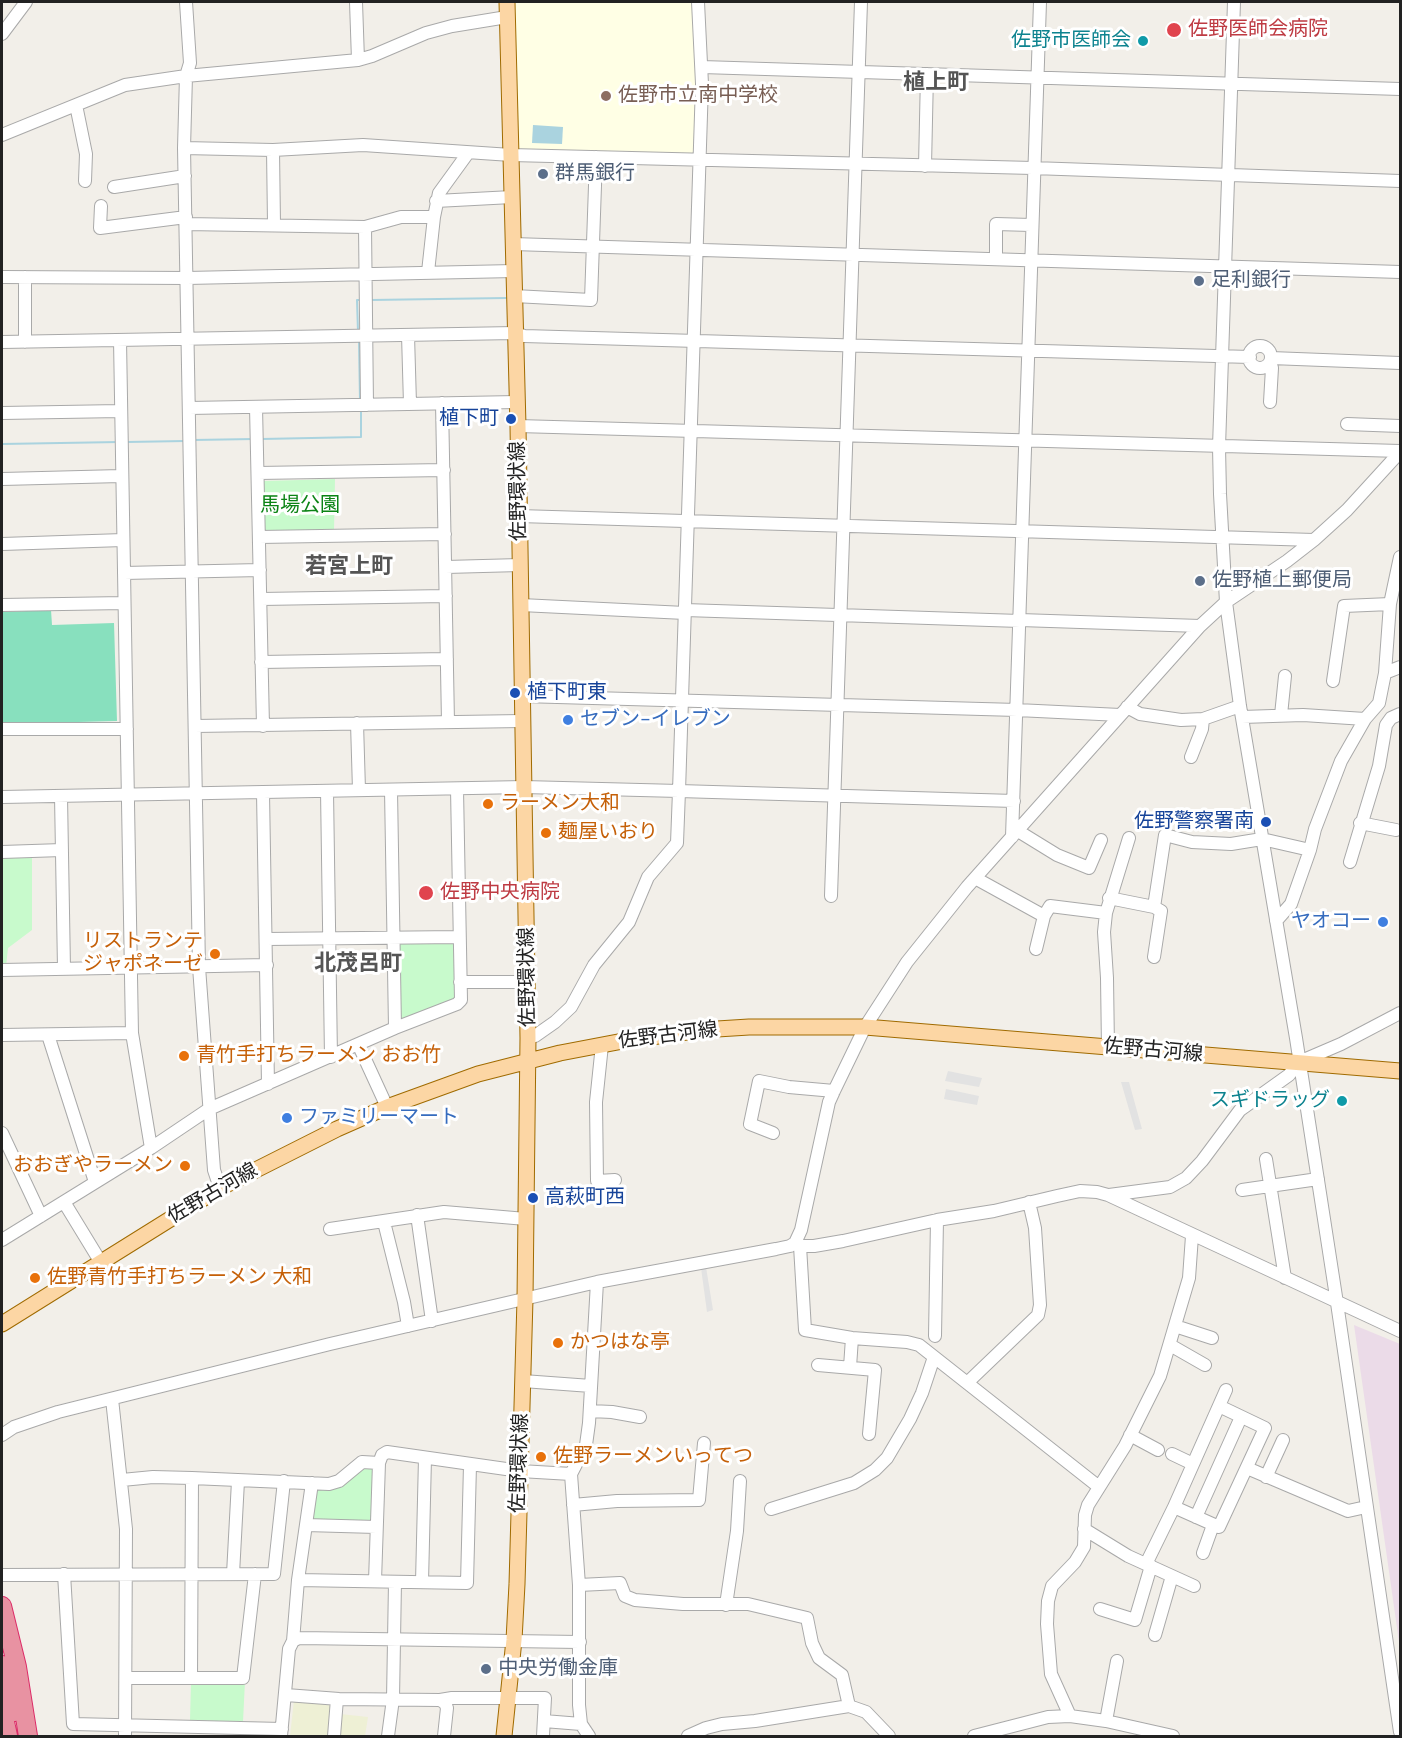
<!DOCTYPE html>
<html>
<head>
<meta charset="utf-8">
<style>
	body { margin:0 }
	#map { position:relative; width:1402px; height:1738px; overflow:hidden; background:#f2efe9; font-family:"DM Sans",sans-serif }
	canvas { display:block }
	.frame { position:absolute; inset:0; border:3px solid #222; pointer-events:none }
</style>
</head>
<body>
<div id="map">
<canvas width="1402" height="1738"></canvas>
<div class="frame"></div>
</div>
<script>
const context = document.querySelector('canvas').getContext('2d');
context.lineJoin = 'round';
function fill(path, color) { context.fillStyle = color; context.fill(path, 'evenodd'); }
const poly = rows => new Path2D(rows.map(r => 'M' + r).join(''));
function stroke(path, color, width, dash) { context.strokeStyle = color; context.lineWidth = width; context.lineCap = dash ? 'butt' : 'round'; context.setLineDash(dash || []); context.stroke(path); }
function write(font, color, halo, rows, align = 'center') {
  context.font = font + ' "DM Sans","Noto Sans JP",sans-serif'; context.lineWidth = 6; context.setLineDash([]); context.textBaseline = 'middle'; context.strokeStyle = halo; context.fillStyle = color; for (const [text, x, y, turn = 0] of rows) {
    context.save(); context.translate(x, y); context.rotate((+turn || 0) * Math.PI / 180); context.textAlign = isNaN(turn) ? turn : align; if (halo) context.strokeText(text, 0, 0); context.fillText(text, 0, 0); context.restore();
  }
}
fill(poly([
	[1354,1325,1400,1344,1400,1649]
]), '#ebdbe8');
fill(poly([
	[515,2,693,2,696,71,693,156,517,150]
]), '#ffffe5');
fill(poly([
	[294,1700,333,1703,330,1736,290,1736],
	[340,1714,368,1717,365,1736,338,1736]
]), '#eef0d5');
fill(poly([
	[335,479,334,531,264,533,264,481],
	[32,855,32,930,8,948,6,967,2,967,2,856],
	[457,940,457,999,404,1021,398,1016,400,941],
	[376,1465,372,1523,311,1522,316,1488,362,1468],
	[245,1681,243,1722,190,1720,191,1682]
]), '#c8facc');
fill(poly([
	[51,610,52,625,114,623,117,721,2,724,2,612]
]), '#88e0be');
fill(poly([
	[948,1071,982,1078,979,1087,945,1081],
	[1121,1082,1129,1082,1142,1129,1135,1130],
	[946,1089,979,1096,977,1105,944,1099],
	[706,1267,713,1310,707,1312,701,1268]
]), '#e2e2e2');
fill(poly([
	[533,125,563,127,562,144,532,143]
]), '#aad3df');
stroke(poly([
	[371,300,506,298],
	[358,332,357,300,362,300],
	[359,341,360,401],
	[262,439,361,437,361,410],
	[193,440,254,439],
	[127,442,185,441],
	[2,444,119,442]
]), '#aad3df', 2);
const minor = poly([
	[186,2,190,63,186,76,184,148,273,150,363,145,511,155,1033,168,1400,181],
	[356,2,358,60],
	[1234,2,1219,447,1220,494,1226,602,1240,706,1296,1038,1337,1303,1400,1732],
	[2,34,26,2],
	[702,67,1400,89],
	[76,105,86,154,85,181],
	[2,135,125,85,186,76,358,60,372,56,426,33,452,26,507,17],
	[184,148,199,967,214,1170,220,1188],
	[273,150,274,224],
	[925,166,927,74],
	[114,187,185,176],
	[436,201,512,197],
	[101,206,100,228,186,217],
	[186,224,365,227,401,217,434,217,439,193,468,153],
	[365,227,367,405],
	[513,244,1400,272],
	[996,259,996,224,1031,225],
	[428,272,434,217],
	[2,277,187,278,514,271],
	[514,296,591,300,596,157],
	[408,335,410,404],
	[120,340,132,1033,151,1148],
	[2,342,515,333,524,336,1250,357],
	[25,342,25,277],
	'1249 357a11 11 0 1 1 22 0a11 11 0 1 1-22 0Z',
	[1271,358,1400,363],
	[1270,402,1272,368,1270,362],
	[442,403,448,722],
	[256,407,263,726],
	[189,408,517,402],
	[2,413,120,411],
	[1347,424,1400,426],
	[518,426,1400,451],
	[258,473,444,470],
	[2,479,121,476],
	[519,516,1314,540],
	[259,537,445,534],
	[2,544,123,540],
	[446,567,520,565],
	[124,573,260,570],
	[261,599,446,596],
	[2,605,124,603],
	[521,605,685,613],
	[685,610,1020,621],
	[1020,620,1200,626],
	[261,662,447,659],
	[1385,673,1400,667],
	[1333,681,1344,606,1390,604],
	[522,696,1017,710,1120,715],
	[1127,707,1140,714,1181,720,1203,719,1240,706],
	[1281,715,1285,676],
	[1242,717,1303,715,1365,719],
	[357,723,359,790],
	[195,726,522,721],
	[2,729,127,729],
	[1191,757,1202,729,1203,719],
	[391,790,395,1028],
	[327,791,331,1057],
	[263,793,268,1084],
	[61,796,64,969],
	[2,797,524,787,679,791,702,84,698,2],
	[1360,823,1396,830],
	[1018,831,1057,855,1089,868,1101,840],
	[1012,837,1040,2],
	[2,852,62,850],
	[1350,862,1379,766,1386,725,1391,718,1400,714],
	[975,878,1044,916],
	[831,896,861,2],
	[1109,898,1154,907,1161,911,1154,957],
	[1154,907,1165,835,1192,842,1231,844,1262,839,1310,850],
	[1276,921,1291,904,1310,850,1315,829,1341,761,1365,719,1379,703,1385,673,1390,604,1400,557],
	[266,939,459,937],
	[1036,949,1044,916,1050,906,1106,913],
	[2,970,267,965],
	[460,982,528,982],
	[2,1035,132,1033],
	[48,1035,95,1182],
	[528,1038,535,1036,555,1022,571,1007,594,965,629,922,648,877,677,843,679,791,1014,801],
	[602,1045,596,1102,597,1181,615,1180],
	[359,1046,387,1107],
	[1108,1048,1107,978,1104,932,1106,913,1129,838],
	[2,1133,41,1216],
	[773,1133,750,1124,759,1081,789,1087,834,1091],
	[1266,1159,1285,1278],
	[1242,1190,1318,1179],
	[1109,1195,1170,1187,1186,1178,1202,1161,1240,1110,1289,1075,1299,1062,1341,1044,1400,1013],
	[64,1202,100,1261],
	[417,1215,432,1321],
	[384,1222,404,1302,408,1326],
	[330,1229,444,1212,526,1219],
	[2,1240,151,1148,209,1109,395,1028,457,1004,461,1000,457,789],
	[795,1243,800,1246,814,1246,843,1241,937,1220,994,1211,1057,1196,1080,1191,1097,1192,1108,1195,1400,1331],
	[800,1246,805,1330,852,1338,907,1342,919,1345,1099,1487],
	[1175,1326,1212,1338],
	[935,1336,937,1220],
	[1170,1345,1205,1365],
	[818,1365,875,1370,869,1434],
	[850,1367,852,1338],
	[523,1381,591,1386],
	[967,1383,1038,1315,1040,1305,1035,1228,1029,1202],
	[112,1399,126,1529,125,1736],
	[1219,1406,1265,1428,1219,1527,1174,1507,1226,1390],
	[590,1411,612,1412,640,1417],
	[2,1435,14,1427,58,1412,330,1344,597,1282,776,1249,790,1246,795,1243,801,1230,829,1102,834,1091,865,1027,907,962,967,887,1200,626,1226,602,1287,561,1314,540,1347,510,1400,452],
	[1130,1435,1158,1450],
	[1172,1454,1193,1464],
	[1247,1468,1348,1511,1366,1507],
	[1266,1477,1283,1440],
	[122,1480,153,1477,192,1478,329,1484,339,1481,362,1462,379,1463],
	[573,1505,617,1501,699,1500,704,1443],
	[771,1509,854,1483,875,1470,887,1458,910,1419,922,1393,934,1357],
	[1196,1517,1241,1417],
	[306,1525,376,1527],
	[1084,1529,1128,1556,1194,1586],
	[1203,1553,1213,1525],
	[1146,1564,1174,1507],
	[64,1574,73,1724,282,1729],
	[233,1574,238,1481],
	[2,1575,274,1574,284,1481],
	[298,1580,467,1583,470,1465],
	[375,1581,379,1463,382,1455,387,1452,520,1471,571,1474],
	[422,1582,425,1458],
	[579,1585,620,1583,625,1596,635,1600,683,1604,748,1604,807,1618,812,1643,819,1658,842,1675,849,1706],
	[726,1605,737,1531,740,1481],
	[1100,1609,1135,1620,1151,1566],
	[1155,1635,1172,1576],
	[293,1641,298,1580,312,1483],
	[127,1678,243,1678,255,1574],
	[191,1678,192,1478],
	[286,1695,339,1699,440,1700,452,1698,545,1698,543,1736],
	[440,1700,445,1703,447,1708,444,1736],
	[1070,1716,1051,1674,1047,1624,1048,1601,1052,1586,1075,1562,1084,1547,1085,1515,1088,1505,1125,1446,1160,1376,1189,1278,1192,1236],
	[544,1721,581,1724],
	[1106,1721,1117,1661],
	[281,1736,289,1649,293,1641,299,1638,580,1642],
	[334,1736,337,1699],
	[388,1736,393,1699,395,1582],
	[589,1736,581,1724,579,1705,579,1585,571,1474,586,1445,589,1423,597,1282],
	[688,1736,706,1728,722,1724,755,1721,849,1706,866,1712,889,1736],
	[974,1736,1048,1717,1070,1716,1106,1721,1173,1736]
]);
const major = poly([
	[2,1324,220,1188,337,1129,387,1107,478,1074,560,1053,623,1041,701,1030,749,1027,865,1027,1400,1071],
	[504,1736,514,1640,517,1584,525,1299,528,1038,518,426,507,2]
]);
const highway = poly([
	[2,1606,17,1667,28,1736],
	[2,1665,14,1712],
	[2,1708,8,1736]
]);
stroke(minor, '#a9a9a9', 14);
stroke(major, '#a06b00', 17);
stroke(highway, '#dc2a67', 20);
stroke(minor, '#fff', 12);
stroke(major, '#fcd6a4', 15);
stroke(highway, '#e892a2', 18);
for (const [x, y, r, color] of [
	[1174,30,8,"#e0444e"],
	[1143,41,6,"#0f9aa8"],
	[606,96,6,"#8d6e63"],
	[543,174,6,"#5c6f8a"],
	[1199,281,6,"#5c6f8a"],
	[511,419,6,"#1a4fb4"],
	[1200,581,6,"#5c6f8a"],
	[515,693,6,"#1a4fb4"],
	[568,720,6,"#3f7fe0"],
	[488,804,6,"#e8710a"],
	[1266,822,6,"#1a4fb4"],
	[546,833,6,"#e8710a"],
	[426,893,8,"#e0444e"],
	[1383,922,6,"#3f7fe0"],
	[215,954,6,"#e8710a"],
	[184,1056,6,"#e8710a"],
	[1342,1101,6,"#0f9aa8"],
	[287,1118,6,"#3f7fe0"],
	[185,1166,6,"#e8710a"],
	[533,1198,6,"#1a4fb4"],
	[35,1278,6,"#e8710a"],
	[558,1343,6,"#e8710a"],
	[541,1457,6,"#e8710a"],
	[486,1669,6,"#5c6f8a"]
]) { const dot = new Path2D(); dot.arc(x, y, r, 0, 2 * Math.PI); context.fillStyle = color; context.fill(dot); stroke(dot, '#fff', 2); }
write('20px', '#be3a42', '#fff', [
	["佐野医師会病院",1188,30],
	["佐野中央病院",440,893]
], 'left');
write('20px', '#0d838f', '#fff', [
	["佐野市医師会",1131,41],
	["スギドラッグ",1330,1101]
], 'right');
write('20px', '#785e54', '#fff', [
	["佐野市立南中学校",618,96]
], 'left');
write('20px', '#4e5e75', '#fff', [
	["群馬銀行",555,174],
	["足利銀行",1211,281],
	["佐野植上郵便局",1212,581],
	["中央労働金庫",498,1669]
], 'left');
write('20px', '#164399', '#fff', [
	["植下町",499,419],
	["植下町東",527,693,"left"],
	["佐野警察署南",1254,822],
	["高萩町西",545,1198,"left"]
], 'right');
write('20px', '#222', '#fff', [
	["佐野環状線",519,491,-91],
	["佐野環状線",528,977,-91],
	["佐野古河線",668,1036,-7],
	["佐野古河線",1153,1051,5],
	["佐野古河線",213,1194,-30],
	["佐野環状線",520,1463,-88]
]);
write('20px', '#0c8416', '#fff', [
	["馬場公園",300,506]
]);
write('20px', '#366cbe', '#fff', [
	["セブン-イレブン",580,720],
	["ヤオコー",1371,922,"right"],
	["ファミリーマート",299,1118]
], 'left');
write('20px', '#c56008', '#fff', [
	["ラーメン大和",500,804],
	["麺屋いおり",558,833],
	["リストランテ",203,942,"right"],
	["ジャポネーゼ",203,965,"right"],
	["青竹手打ちラーメン おお竹",196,1056],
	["おおぎやラーメン",173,1166,"right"],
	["佐野青竹手打ちラーメン 大和",47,1278],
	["かつはな亭",570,1343],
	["佐野ラーメンいってつ",553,1457]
], 'left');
write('bold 22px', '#555', '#fff', [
	["植上町",936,83],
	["若宮上町",349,567],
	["北茂呂町",358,964]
]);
</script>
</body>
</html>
